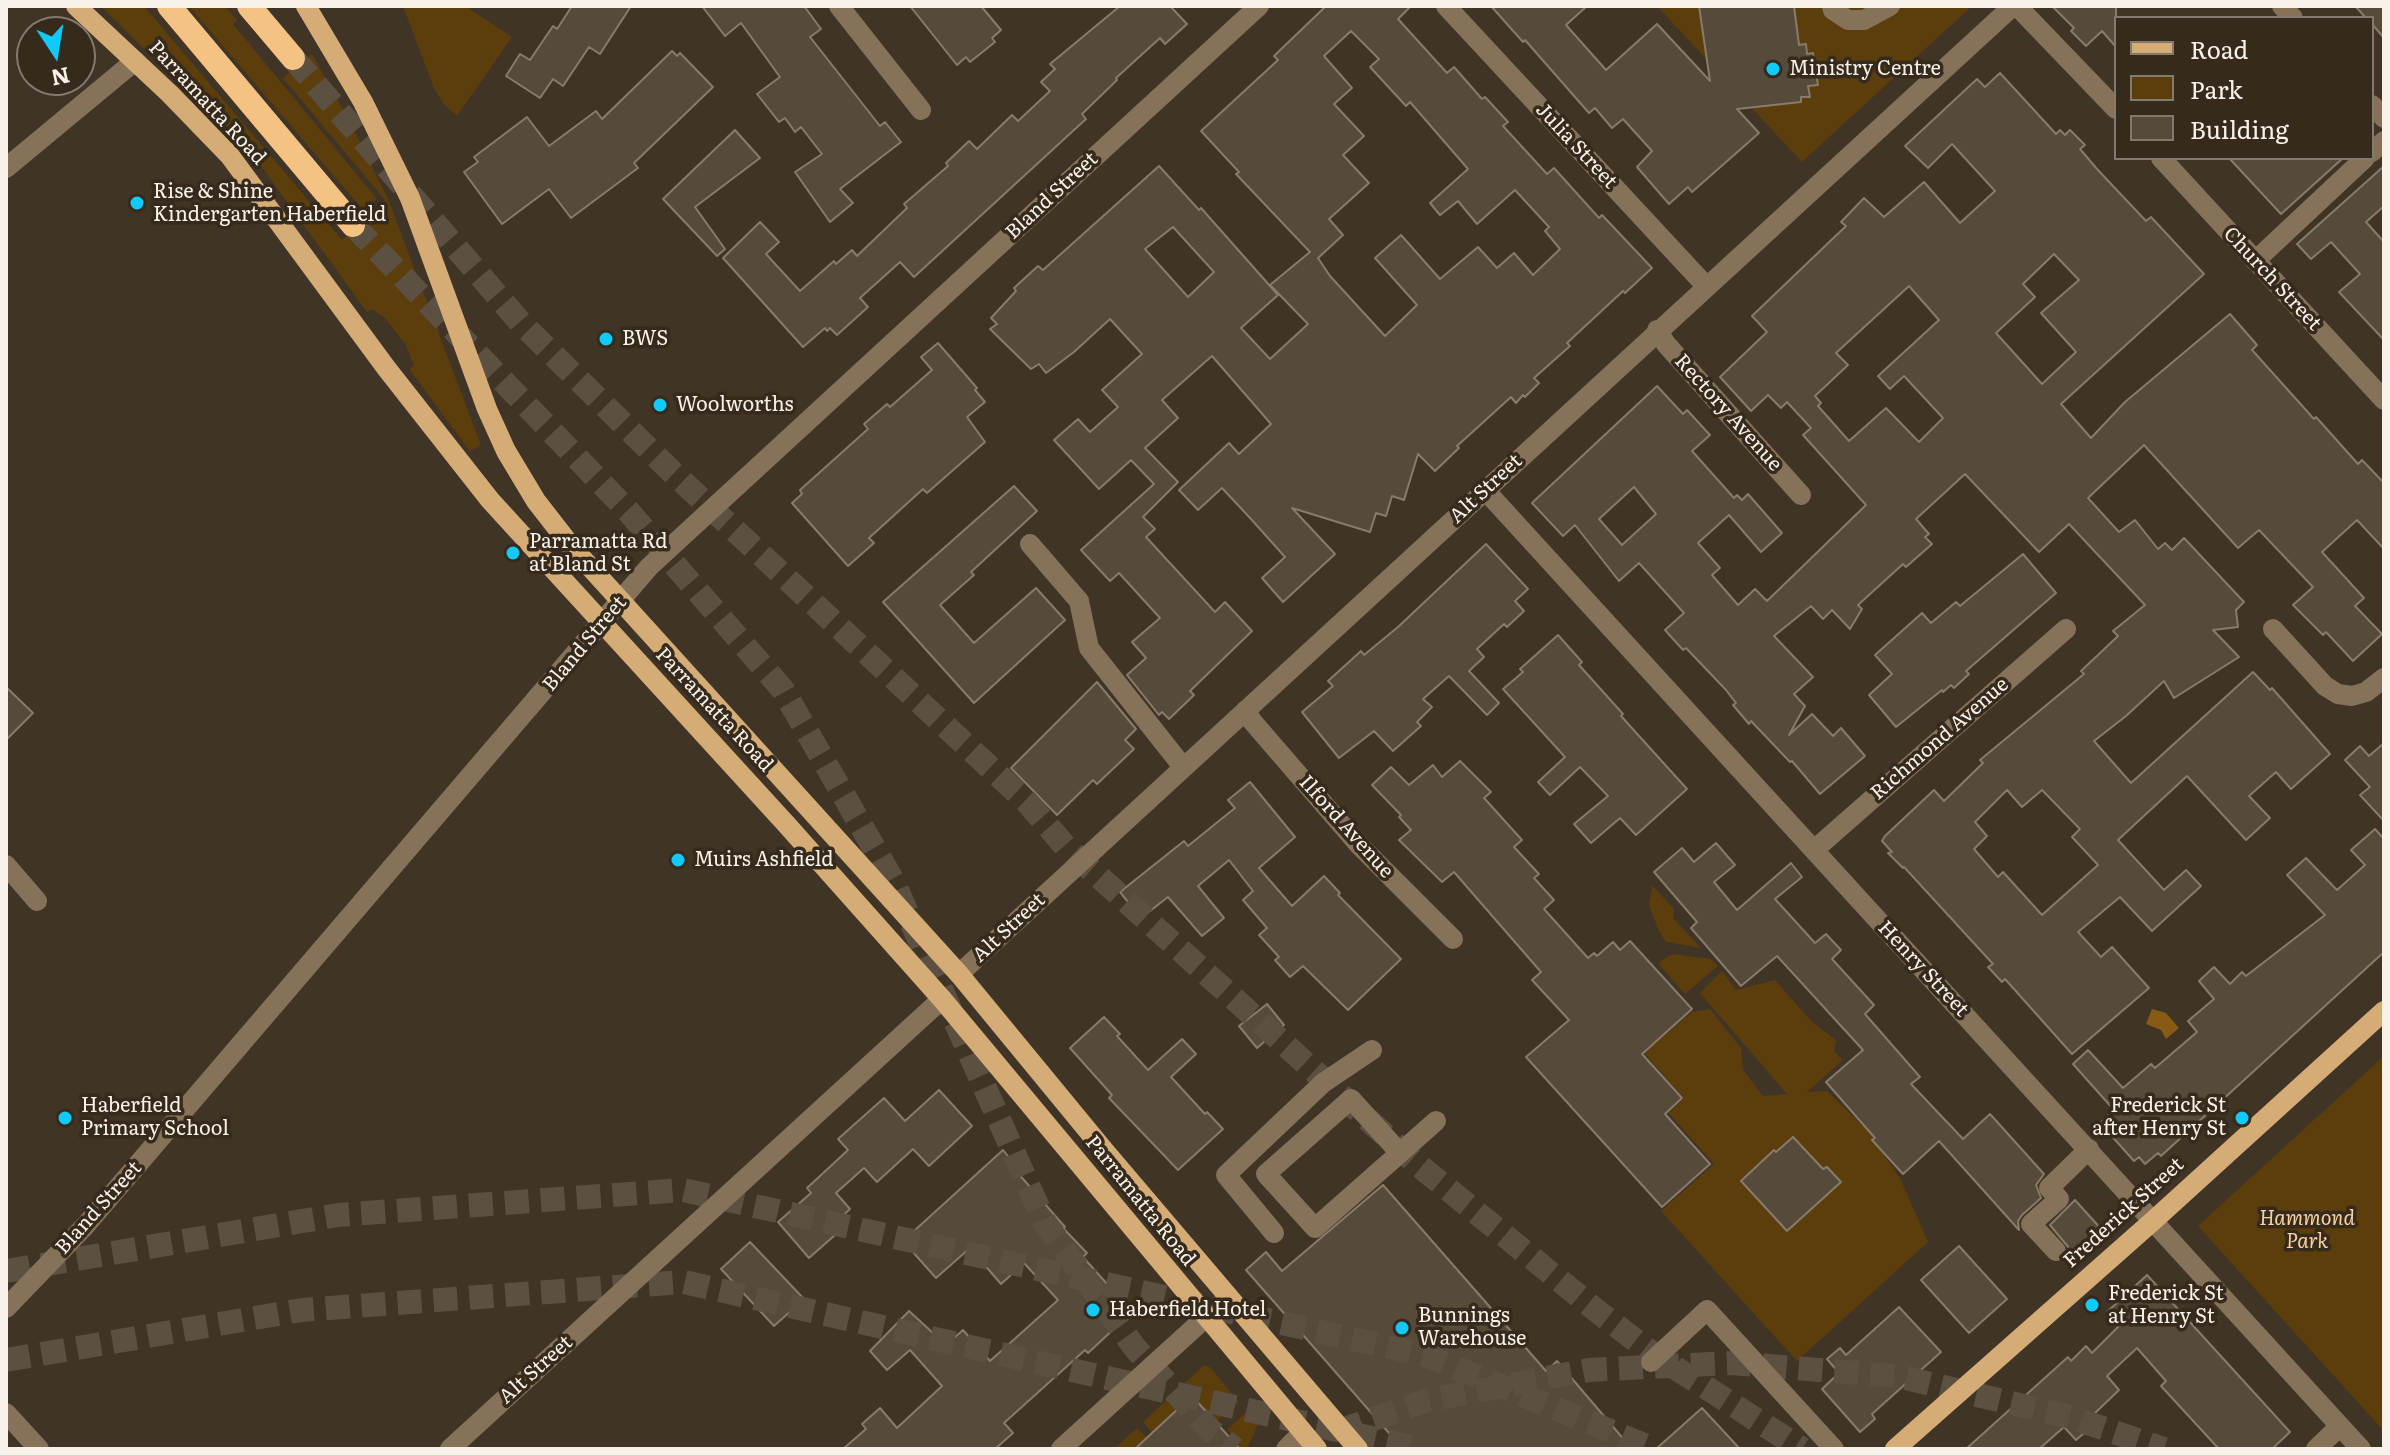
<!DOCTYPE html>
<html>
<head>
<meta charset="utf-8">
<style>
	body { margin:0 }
	#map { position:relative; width:2390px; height:1455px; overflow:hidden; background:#403426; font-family:Literata,serif }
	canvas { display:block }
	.frame { position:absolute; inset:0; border:8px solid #f9f2e9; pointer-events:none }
	.legend { position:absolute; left:2114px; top:16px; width:260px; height:144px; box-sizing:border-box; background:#352a1c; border:2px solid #837a6e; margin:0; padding:10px 14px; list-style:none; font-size:24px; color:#f9f2e9 }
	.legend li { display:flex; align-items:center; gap:16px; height:40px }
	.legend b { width:40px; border:2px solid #837a6e }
	.north { position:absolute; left:16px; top:16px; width:80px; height:80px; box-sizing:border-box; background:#352a1c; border:2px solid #837a6e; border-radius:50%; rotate:168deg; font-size:22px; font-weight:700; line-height:32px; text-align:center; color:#f9f2e9 }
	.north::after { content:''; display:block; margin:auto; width:28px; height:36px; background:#0fcafa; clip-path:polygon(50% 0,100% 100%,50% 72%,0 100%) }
</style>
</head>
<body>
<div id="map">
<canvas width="2390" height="1455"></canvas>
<div class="frame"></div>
<ul class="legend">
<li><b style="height:10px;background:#d5ac76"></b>Road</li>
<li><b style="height:22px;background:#5c3e0d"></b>Park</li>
<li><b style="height:22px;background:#564a3b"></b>Building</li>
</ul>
<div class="north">N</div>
</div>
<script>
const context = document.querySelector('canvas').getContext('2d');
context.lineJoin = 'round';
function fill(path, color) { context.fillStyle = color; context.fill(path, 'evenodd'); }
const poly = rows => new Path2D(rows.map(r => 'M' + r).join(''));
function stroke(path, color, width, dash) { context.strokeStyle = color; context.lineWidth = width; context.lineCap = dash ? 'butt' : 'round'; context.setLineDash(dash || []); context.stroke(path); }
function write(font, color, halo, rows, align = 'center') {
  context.font = font + ' Literata,serif'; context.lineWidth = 7; context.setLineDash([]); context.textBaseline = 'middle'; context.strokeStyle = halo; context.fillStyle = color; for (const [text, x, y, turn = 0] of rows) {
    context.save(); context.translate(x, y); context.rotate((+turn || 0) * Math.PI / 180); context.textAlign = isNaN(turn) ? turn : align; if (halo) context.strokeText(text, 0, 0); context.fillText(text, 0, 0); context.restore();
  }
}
fill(poly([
	[101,6,144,6,342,240,385,200,283,78,312,54,350,122,388,199,481,445,470,451,409,369,414,366,406,345,385,318,372,309,367,312,258,162],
	[189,6,225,6,237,20,233,24,377,199,363,210],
	[403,6,465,6,512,37,457,116,443,103,434,88],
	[1657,6,1972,6,1802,162],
	[1652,885,1674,909,1673,918,1701,948,1666,942,1659,931,1649,905],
	[1672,954,1711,959,1718,966,1685,994,1658,963],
	[1722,971,1736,990,1775,980,1812,1022,1836,1040,1834,1051,1843,1060,1807,1092,1827,1091,1867,1130,1901,1180,1928,1242,1797,1361,1661,1211,1714,1164,1669,1113,1684,1098,1644,1053,1692,1012,1710,1009,1741,1048,1743,1070,1763,1096,1787,1094,1700,993],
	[2384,1056,2384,1431,2198,1226],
	[1203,1366,1210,1367,1239,1402,1216,1422,1192,1397,1152,1433,1143,1422],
	[1247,1411,1258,1424,1247,1449,1240,1449,1238,1446,1240,1444,1227,1430],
	[1137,1428,1147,1438,1134,1449,1114,1449]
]), '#5c3e0d');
fill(poly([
	[2152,1009,2166,1013,2179,1028,2166,1039,2161,1030,2146,1024]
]), '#875b14');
const building = poly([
	[572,6,631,6,600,54,589,47,563,86,553,79,540,98,506,76,520,54,530,60,553,26,557,29,572,6],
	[702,6,804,6,821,29,810,37,880,126,885,122,901,142,840,189,853,203,830,222,795,172,822,154,801,127,795,132,785,118,779,122,757,94,780,77,741,23,725,36,702,6],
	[910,6,981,6,1001,30,992,38,995,42,970,62,966,57,957,65,910,6],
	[1120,6,1170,6,1187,24,1165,44,1160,38,1116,78,1117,80,1082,114,1086,119,914,277,900,262,860,298,868,307,837,335,830,328,827,331,825,328,803,347,723,258,760,222,779,242,766,254,800,291,834,261,836,264,852,250,857,256,907,208,904,204,948,166,946,163,969,141,977,149,1012,115,1018,121,1050,91,1041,82,1055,69,1050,64,1120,6],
	[1326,6,1411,6,1398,19,1447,73,1454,67,1482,99,1485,97,1508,122,1503,126,1547,174,1554,168,1599,218,1602,215,1652,268,1625,293,1623,291,1567,343,1570,346,1534,378,1539,383,1525,397,1523,395,1516,403,1511,397,1457,446,1459,448,1435,471,1418,454,1404,500,1392,496,1386,516,1376,513,1370,532,1292,508,1335,554,1283,602,1262,578,1285,557,1251,519,1222,488,1198,510,1179,490,1229,443,1239,454,1271,424,1212,356,1162,400,1178,418,1145,448,1178,482,1143,517,1155,529,1146,537,1215,612,1225,602,1252,631,1190,691,1194,695,1169,719,1162,712,1159,715,1127,675,1146,658,1132,642,1160,618,1119,573,1110,581,1081,550,1154,484,1131,460,1099,489,1054,440,1078,419,1090,432,1118,407,1102,390,1142,354,1110,319,1074,352,1046,373,1039,364,1031,369,990,329,997,324,991,318,1016,291,1014,288,1038,266,1043,270,1159,166,1199,210,1201,208,1278,295,1241,328,1270,359,1308,324,1270,285,1310,252,1236,174,1239,172,1201,131,1278,60,1274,56,1326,6],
	[1351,31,1379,59,1370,67,1406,106,1410,102,1468,169,1430,203,1440,215,1458,201,1477,224,1515,190,1549,227,1545,231,1560,249,1533,275,1514,253,1497,268,1478,247,1440,279,1401,235,1375,258,1417,305,1385,336,1330,276,1318,258,1343,235,1329,219,1369,183,1343,155,1364,136,1334,104,1352,88,1324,56,1351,31],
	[1173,227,1214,272,1188,297,1145,249,1173,227],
	[1491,6,1587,6,1566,25,1606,70,1657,24,1710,81,1699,6,1794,6,1799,45,1806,44,1807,54,1813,53,1818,85,1808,86,1810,97,1801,97,1801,102,1737,109,1759,133,1692,192,1688,187,1669,204,1637,167,1652,151,1623,119,1612,128,1595,108,1589,113,1525,40,1523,42,1491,6],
	[2052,6,2116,6,2116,47,2102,31,2086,46,2071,31,2074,28,2052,6],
	[2355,6,2384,6,2384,38,2372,24,2372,18,2366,18,2355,6],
	[672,51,677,56,680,53,713,87,634,163,638,168,571,218,549,189,502,224,464,172,478,162,474,157,527,117,549,146,596,111,602,119,672,51],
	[2000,73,2056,134,2060,130,2065,135,2070,130,2085,145,2080,149,2097,169,2146,221,2151,217,2204,274,2061,404,2091,438,2125,402,2230,314,2257,345,2252,350,2314,419,2316,417,2358,464,2362,460,2384,483,2384,549,2357,520,2322,552,2364,598,2355,606,2382,634,2353,661,2326,632,2323,635,2293,605,2313,587,2259,530,2238,548,2144,445,2088,498,2119,532,2135,520,2158,549,2165,543,2172,550,2184,538,2244,602,2236,610,2238,627,2213,630,2239,657,2174,698,2164,681,2126,716,2094,741,2131,783,2253,672,2270,690,2272,688,2330,754,2291,789,2276,772,2249,796,2270,818,2246,840,2187,776,2118,840,2164,890,2186,870,2201,886,2152,931,2120,897,2078,932,2101,957,2112,947,2149,988,2072,1054,2005,979,2002,982,1988,967,1993,964,1904,867,1903,868,1888,853,1892,852,1882,841,1885,836,1934,790,1944,801,1983,763,1980,760,2084,674,2081,671,2118,636,2113,631,2145,605,2069,524,2039,552,1965,474,1916,519,1929,534,1925,537,1932,544,1906,567,1903,564,1858,605,1862,609,1850,629,1832,610,1823,619,1811,606,1774,636,1813,677,1794,694,1805,706,1789,735,1812,714,1833,736,1841,728,1865,756,1820,794,1792,761,1790,762,1751,721,1749,724,1733,705,1736,703,1726,690,1686,648,1683,650,1665,630,1684,613,1639,563,1619,581,1575,525,1563,536,1532,503,1657,386,1683,414,1687,410,1710,435,1692,451,1734,498,1737,495,1742,500,1748,494,1782,533,1761,552,1729,515,1698,543,1720,568,1712,575,1738,605,1755,589,1767,601,1866,505,1803,435,1811,428,1787,402,1781,408,1768,395,1751,411,1720,377,1767,332,1752,316,1846,226,1841,222,1864,198,1884,217,1924,182,1960,223,1995,191,1952,144,1928,168,1905,146,1977,79,1985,87,2000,73],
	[2054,254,2079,280,2041,313,2076,352,2042,384,1996,333,2035,297,2023,284,2054,254],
	[1909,286,1939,320,1878,376,1890,389,1904,376,1943,418,1919,442,1886,408,1849,441,1818,406,1821,403,1815,396,1848,365,1836,353,1909,286],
	[1634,487,1656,514,1622,545,1599,519,1634,487],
	[2007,790,2022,807,2042,790,2080,829,2072,837,2098,865,2042,915,2003,872,1998,877,1974,849,1987,836,1975,822,2007,790],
	[735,130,760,158,695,207,725,249,717,256,663,199,735,130],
	[2229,158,2343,158,2281,214,2229,158],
	[2384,166,2384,206,2366,222,2384,242,2384,340,2339,292,2360,274,2331,242,2311,259,2297,244,2384,166],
	[938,343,977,388,975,390,985,402,967,417,985,442,927,493,923,489,869,538,874,543,848,566,792,503,802,494,800,490,868,429,864,424,887,404,890,407,932,370,921,357,938,343],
	[1014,486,1037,511,971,572,974,575,940,605,974,643,1036,588,1065,620,974,703,883,602,1014,486],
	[1486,544,1528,589,1515,601,1524,611,1507,627,1504,624,1477,649,1484,657,1469,671,1499,703,1487,715,1449,676,1423,699,1432,707,1417,722,1421,726,1393,751,1374,731,1339,758,1302,712,1333,686,1328,681,1361,651,1364,655,1398,627,1486,544],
	[2023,554,2056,593,1966,671,1969,674,1954,688,1951,685,1943,692,1942,690,1896,727,1869,695,1892,674,1875,655,1922,613,1931,623,1956,602,1960,606,2023,554],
	[1558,635,1582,662,1579,665,1623,714,1621,716,1687,789,1636,835,1620,818,1591,843,1574,824,1608,796,1580,767,1550,795,1538,782,1565,757,1503,689,1523,672,1520,669,1558,635],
	[1097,682,1136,729,1125,740,1134,749,1097,784,1093,780,1057,815,1011,768,1097,682],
	[6,687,33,713,6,740,6,687],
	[2384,743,2384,821,2360,795,2370,787,2345,760,2360,746,2369,756,2384,743],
	[1460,761,1491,792,1484,798,1522,840,1514,847,1539,874,1534,878,1554,900,1544,909,1588,958,1594,953,1597,956,1613,942,1620,950,1630,941,1692,1009,1642,1054,1682,1098,1665,1114,1710,1164,1662,1207,1526,1057,1569,1020,1532,980,1541,972,1454,872,1442,882,1399,840,1411,830,1399,817,1401,815,1372,785,1391,767,1409,785,1433,765,1442,777,1460,761],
	[1250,782,1295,837,1259,868,1292,906,1324,876,1340,893,1338,895,1401,959,1348,1010,1303,966,1290,977,1275,960,1279,957,1259,935,1267,928,1243,900,1253,891,1229,860,1198,886,1224,918,1202,936,1168,897,1141,918,1120,892,1184,841,1188,846,1235,808,1228,800,1250,782],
	[2375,829,2384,839,2384,952,2161,1156,2158,1153,2145,1164,2139,1157,2134,1161,2100,1123,2114,1110,2073,1064,2088,1050,2123,1088,2151,1064,2155,1068,2197,1032,2188,1021,2214,999,2199,981,2214,967,2230,984,2242,972,2246,976,2325,915,2287,875,2306,858,2337,890,2365,865,2351,850,2375,829],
	[1716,843,1735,865,1714,882,1737,910,1791,863,1802,877,1775,899,1815,943,1826,934,1841,950,1832,959,1874,1005,1865,1014,1920,1077,1911,1084,1963,1139,1990,1114,2044,1174,2036,1185,2041,1198,2022,1215,2018,1221,2019,1230,1939,1141,1903,1174,1872,1140,1875,1138,1826,1082,1863,1050,1777,956,1741,986,1691,928,1697,922,1654,872,1682,848,1694,862,1716,843],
	[1267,1004,1284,1025,1257,1048,1239,1026,1267,1004],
	[1104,1017,1120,1034,1117,1036,1148,1070,1182,1039,1196,1054,1171,1077,1205,1114,1207,1112,1223,1129,1178,1170,1109,1098,1112,1095,1070,1048,1104,1017],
	[939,1090,972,1126,929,1166,913,1149,877,1182,864,1168,836,1193,850,1209,829,1228,835,1235,809,1258,778,1222,811,1193,807,1188,848,1150,838,1139,884,1098,905,1121,939,1090],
	[1793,1137,1823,1169,1827,1167,1841,1182,1787,1231,1741,1181,1774,1150,1776,1152,1793,1137],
	[1003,1150,1019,1170,1017,1172,1065,1227,1063,1228,1087,1253,1083,1257,1132,1312,1088,1353,1085,1350,1004,1423,1013,1433,995,1449,843,1449,866,1429,862,1424,880,1408,897,1428,942,1386,910,1350,887,1370,870,1351,909,1311,946,1345,963,1330,990,1361,1058,1300,1024,1263,1001,1284,970,1248,936,1278,903,1241,1003,1150],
	[1383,1185,1546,1371,1557,1361,1632,1449,1403,1449,1246,1270,1266,1252,1282,1271,1383,1185],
	[2075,1200,2102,1230,2074,1254,2050,1225,2075,1200],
	[750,1242,804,1299,774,1326,721,1269,750,1242],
	[1959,1246,2007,1299,1969,1333,1921,1280,1959,1246],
	[2147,1275,2290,1432,2272,1449,2219,1449,2161,1386,2166,1381,2137,1348,2107,1376,2119,1390,2093,1415,2098,1421,2076,1440,2064,1427,2039,1449,1966,1449,2068,1357,2071,1361,2086,1346,2092,1353,2118,1327,2107,1312,2147,1275],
	[1899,1307,1941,1352,1872,1414,1875,1419,1860,1432,1822,1389,1839,1373,1827,1359,1840,1348,1846,1355,1899,1307],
	[1192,1396,1240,1449,1135,1449,1152,1433,1192,1396],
	[1702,1408,1740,1449,1656,1449,1702,1408]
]);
fill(building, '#564a3b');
stroke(building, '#887b6b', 2);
stroke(poly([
	[293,58,520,322,672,472,1026,801,1065,846,1416,1163,1597,1311,1652,1353,1802,1449],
	[353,225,629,512,783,690,893,881,1045,1223,1135,1348,1210,1430,1235,1449],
	[6,1271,338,1215,683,1190,1425,1355,1654,1449],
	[6,1360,302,1310,684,1282,1420,1449],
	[1339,1431,1428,1400,1589,1370,1730,1363,1897,1376,2070,1417,2164,1449]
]), '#5c5043', 24, [24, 12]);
stroke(poly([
	[839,6,921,110],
	[1446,6,1706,286],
	[1832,6,1833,10,1848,20,1864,20,1890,6],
	[2017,6,2116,109],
	[2282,6,2293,18],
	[2372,105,2384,118],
	[2372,152,2384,141],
	[2161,158,2384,400],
	[6,168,135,61],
	[2255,261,2365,158],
	[1657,330,1666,344,1801,495],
	[1485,490,2361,1449],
	[1030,544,1079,601,1089,648,1183,767],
	[2273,629,2325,686,2338,694,2352,696,2366,692,2384,678],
	[1246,710,1252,721,1359,845,1453,939],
	[1814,850,2066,629],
	[6,865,37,901],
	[959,974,2013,6],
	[1400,1153,1351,1099,1266,1174,1315,1228,1400,1153,1436,1121],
	[1274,1233,1226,1175,1323,1083,1372,1050],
	[2056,1251,2031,1224,2059,1199,2049,1188,2089,1149],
	[6,1308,85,1226,139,1163,649,567,1259,6],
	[1651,1362,1707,1310,1834,1449],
	[6,1413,39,1449],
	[450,1449,942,999],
	[1061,1449,1205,1318],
	[1286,1449,1303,1432],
	[2316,1449,2340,1426]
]), '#867259', 20);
stroke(poly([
	[76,6,170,94,230,156,387,369,490,500,787,825,942,999,1317,1449],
	[306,6,363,102,410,198,487,409,506,451,536,501,571,546,959,974,1103,1149,1358,1449],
	[1895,1449,2154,1220,2384,1011]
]), '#d5ac76', 20);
stroke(poly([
	[169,6,353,225],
	[249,6,293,58]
]), '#f4c282', 24);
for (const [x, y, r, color] of [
	[1773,69,8,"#0fcafa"],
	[137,203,8,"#0fcafa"],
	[606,339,8,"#0fcafa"],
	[660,405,8,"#0fcafa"],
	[513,553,8,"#0fcafa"],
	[678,860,8,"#0fcafa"],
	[65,1118,8,"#0fcafa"],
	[2242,1118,8,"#0fcafa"],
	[2092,1305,8,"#0fcafa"],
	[1093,1310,8,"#0fcafa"],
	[1402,1328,8,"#0fcafa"]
]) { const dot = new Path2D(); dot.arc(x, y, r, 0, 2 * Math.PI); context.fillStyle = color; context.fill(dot); stroke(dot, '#352a1c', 3); }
write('20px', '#f9f2e9', '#352a1c', [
	["Ministry Centre",1789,69],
	["Rise & Shine",153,192],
	["Kindergarten Haberfield",153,215],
	["BWS",622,339],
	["Woolworths",676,405],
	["Parramatta Rd",529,542],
	["at Bland St",529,565],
	["Muirs Ashfield",694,860],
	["Haberfield",81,1106],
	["Primary School",81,1129],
	["Frederick St",2226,1106,"right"],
	["after Henry St",2226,1129,"right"],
	["Frederick St",2108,1294],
	["at Henry St",2108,1317],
	["Haberfield Hotel",1109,1310],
	["Bunnings",1418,1316],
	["Warehouse",1418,1339]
], 'left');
write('20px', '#f9f2e9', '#352a1c', [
	["Parramatta Road",207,103,47],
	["Julia Street",1576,146,47],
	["Bland Street",1052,196,-43],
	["Church Street",2272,279,47],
	["Rectory Avenue",1728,413,48],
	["Alt Street",1486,489,-43],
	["Bland Street",585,644,-50],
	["Parramatta Road",714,710,47],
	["Richmond Avenue",1940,739,-41],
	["Ilford Avenue",1346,827,48],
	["Alt Street",1009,928,-43],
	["Henry Street",1923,969,47],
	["Parramatta Road",1140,1201,51],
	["Bland Street",99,1208,-48],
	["Frederick Street",2124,1213,-42],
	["Alt Street",536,1370,-42]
]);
write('italic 20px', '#f8d2a0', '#352a1c', [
	["Hammond",2307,1219],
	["Park",2307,1242]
]);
</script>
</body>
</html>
